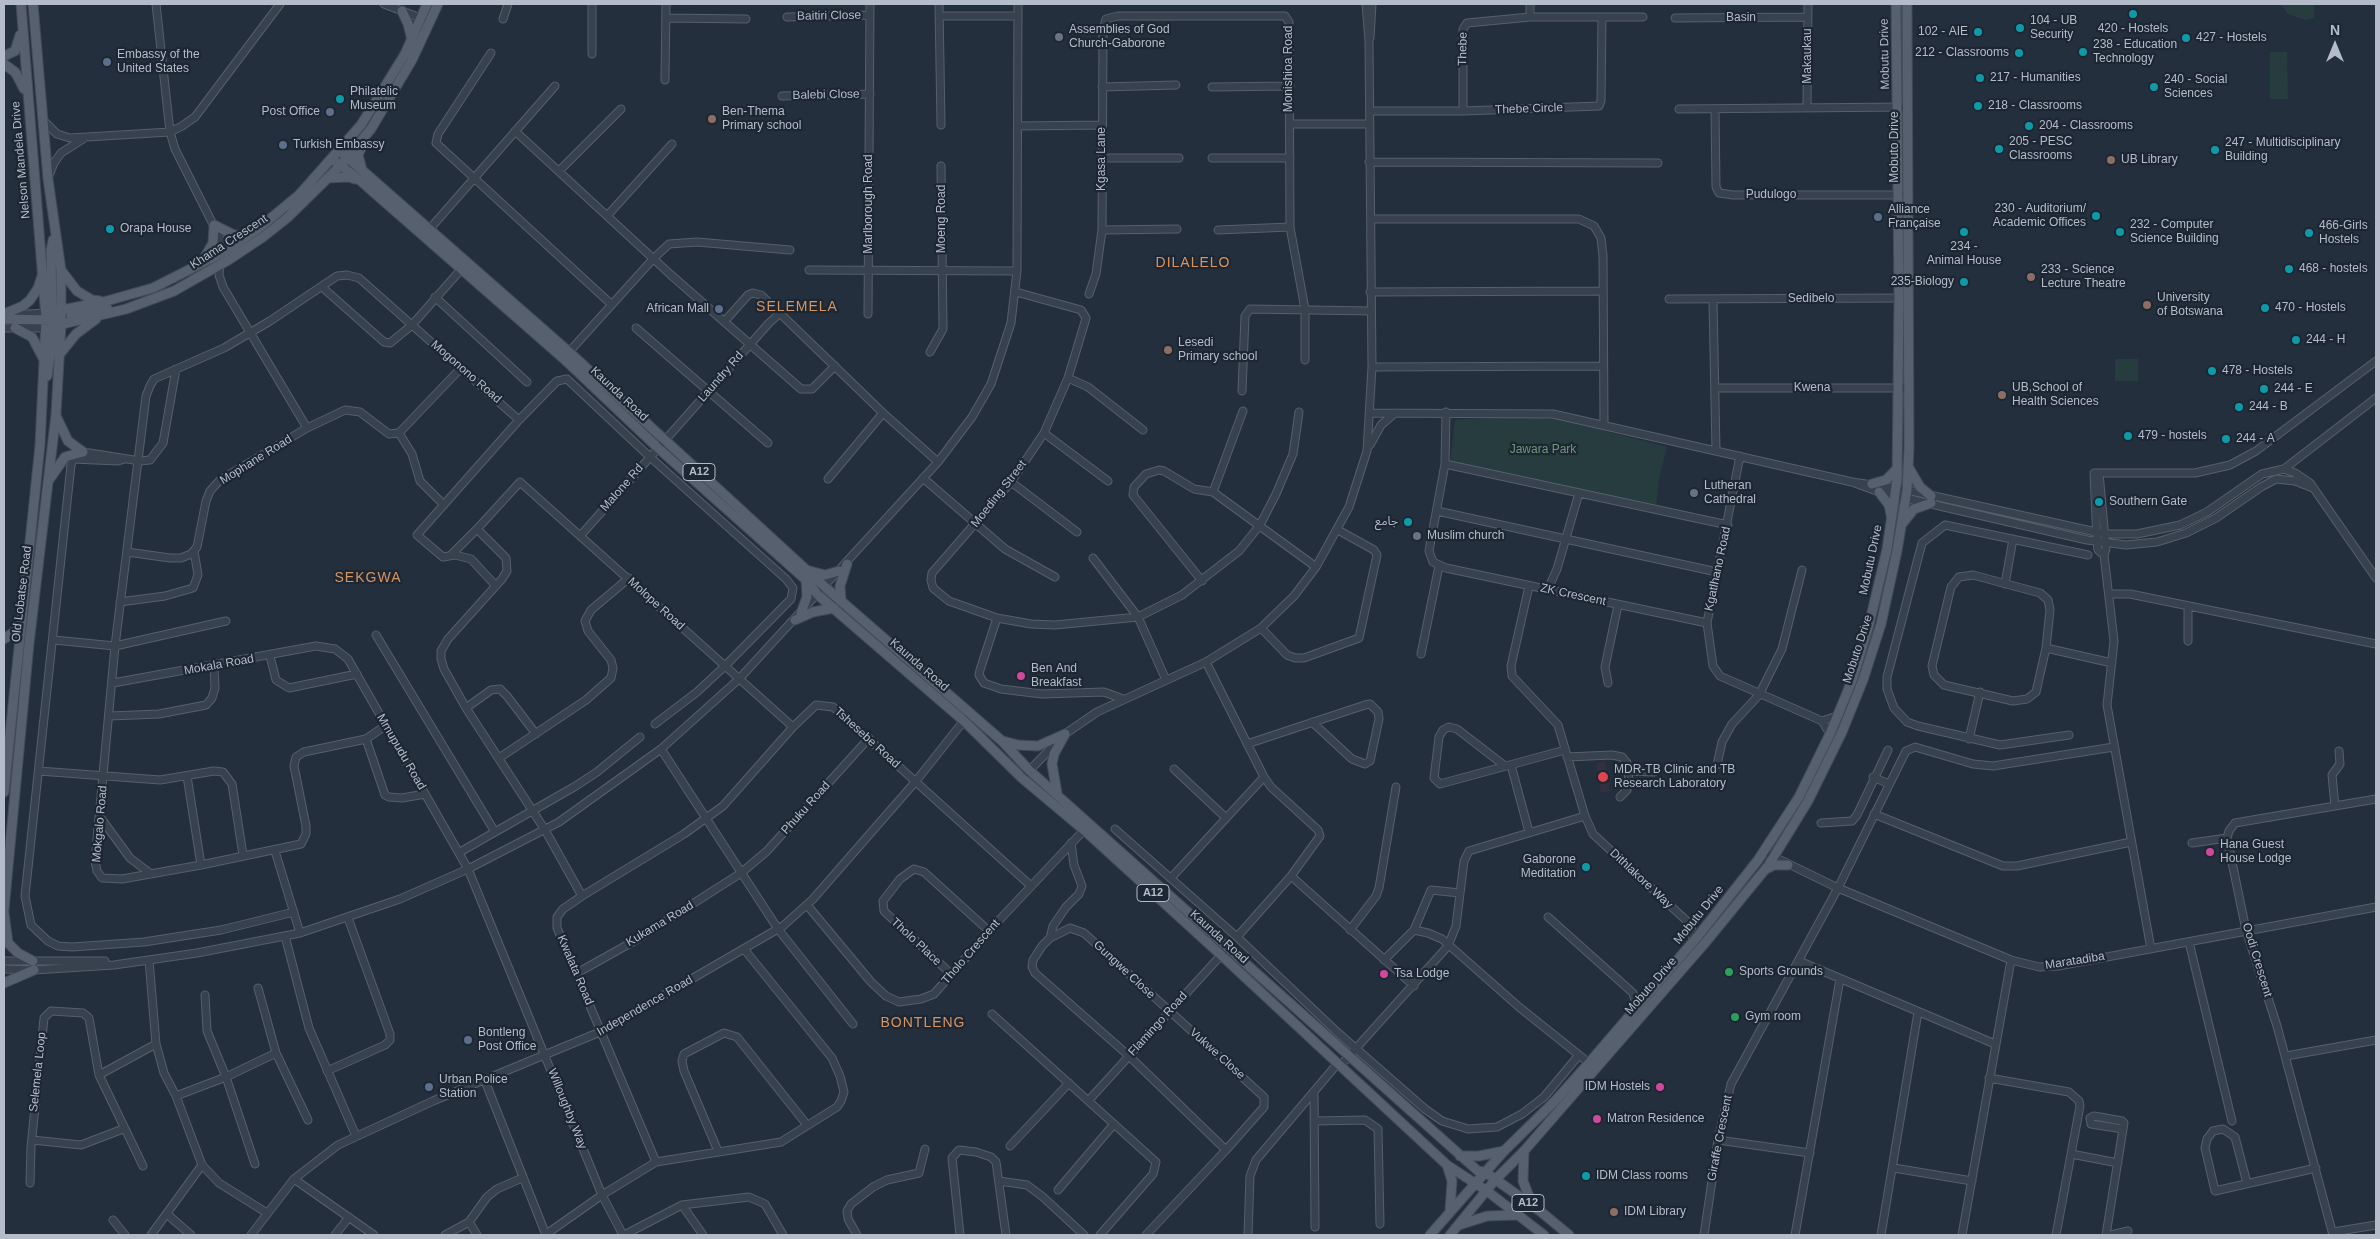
<!DOCTYPE html>
<html>
<head>
<meta charset="utf-8">
<style>
	body { margin:0 }
	#map { position:relative; width:2380px; height:1239px; overflow:hidden; background:#242f3e; font-family:Helvetica,sans-serif }
	canvas { display:block }
	.frame { position:absolute; inset:0; border:5px solid #b4bcc9; pointer-events:none }
	.north { position:absolute; left:2310px; top:20px; width:50px; height:50px; -webkit-text-stroke:4px #1d2633; paint-order:stroke; rotate:0deg; font-size:14px; font-weight:700; line-height:20px; text-align:center; color:#b4bcc9 }
	.north::after { content:''; display:block; margin:auto; width:18px; height:22px; background:#b4bcc9; clip-path:polygon(50% 0,100% 100%,50% 72%,0 100%) }
</style>
</head>
<body>
<div id="map">
<canvas width="2380" height="1239"></canvas>
<div class="frame"></div>
<div class="north">N</div>
</div>
<script>
const context = document.querySelector('canvas').getContext('2d');
context.lineJoin = 'round';
function fill(path, color) { context.fillStyle = color; context.fill(path, 'evenodd'); }
const poly = rows => new Path2D(rows.map(r => 'M' + r).join(''));
function stroke(path, color, width, dash) { context.strokeStyle = color; context.lineWidth = width; context.lineCap = dash ? 'butt' : 'round'; context.setLineDash(dash || []); context.stroke(path); }
function write(font, color, halo, rows, align = 'center') {
  context.font = font + ' Helvetica,"Noto Sans Arabic",sans-serif'; context.lineWidth = 4.5; context.setLineDash([]); context.textBaseline = 'middle'; context.strokeStyle = halo; context.fillStyle = color; for (const [text, x, y, turn = 0] of rows) {
    context.save(); context.translate(x, y); context.rotate((+turn || 0) * Math.PI / 180); context.textAlign = isNaN(turn) ? turn : align; if (halo) context.strokeText(text, 0, 0); context.fillText(text, 0, 0); context.restore();
  }
}
fill(poly([
	[1605,762,1610,791,1601,793,1596,764]
]), '#32303f');
fill(poly([
	[2281,4,2366,4,2366,5,2314,5,2314,18,2305,20,2288,14],
	[2270,52,2287,52,2288,99,2270,99],
	[2115,359,2138,359,2138,381,2115,381],
	[1543,415,1667,447,1659,479,1656,509,1450,464,1455,420]
]), '#263c3f');
const minor = poly([
	[156,4,170,132,175,149,228,254],
	[384,4,423,19],
	[592,4,592,54],
	[939,4,941,125],
	[1530,4,1530,17],
	[939,16,1018,16],
	[787,17,870,15],
	[666,18,746,19],
	[1675,18,1808,17],
	[503,19,508,4],
	[1370,38,1372,4],
	[491,53,438,134,436,143,611,304],
	[665,80,666,4],
	[1102,87,1176,85],
	[1212,87,1290,86],
	[782,96,870,94],
	[1807,108,1808,4],
	[1679,109,1907,107],
	[1715,109,1716,187,1719,193,1733,195,1901,195],
	[1370,111,1463,111,1599,106,1601,101,1602,18],
	[1463,111,1463,29,1467,23,1530,17,1643,17],
	[43,120,57,134,70,138,170,132,182,126,195,117,280,4],
	[1290,124,1370,124],
	[1018,126,1102,125],
	[515,131,671,275,801,389,812,389,835,366],
	[1102,158,1179,158],
	[1212,158,1290,158],
	[1369,162,1658,163],
	[559,171,621,109],
	[48,178,54,163,61,153,83,139],
	[607,216,672,144],
	[1371,219,1579,219,1594,226,1601,238,1603,256,1604,425],
	[1102,230,1177,229],
	[1218,230,1290,227],
	[427,232,555,86],
	[220,265,219,275,223,287,307,428],
	[809,270,1017,271],
	[322,287,384,342,390,343,412,325,464,266],
	[1016,292,1081,310,1086,318,1084,325,1068,378,1044,433,1011,482,932,573,931,580,933,588,949,601,997,618,1031,624,1055,625,1138,617,1182,595,1239,551,1260,525,1276,494,1293,454,1299,412],
	[1370,292,1602,291],
	[1089,294,1096,274,1102,230,1103,30,1106,19,1118,16,1285,16,1289,22,1290,227,1305,309,1305,360],
	[435,297,527,382],
	[1669,299,1908,298],
	[1713,300,1716,451],
	[868,314,870,4],
	[9,315,46,313],
	[724,322,748,295,753,293,761,295,883,413,938,462],
	[4,328,46,328],
	[636,328,768,443],
	[569,352,653,259,669,244,697,242,790,250],
	[930,352,943,329,941,166],
	[1372,367,1603,366],
	[1068,378,1088,387,1143,430],
	[1715,388,1909,388],
	[1242,391,1245,316,1250,309,1371,311],
	[1446,412,1445,464,1429,551,1433,562,1446,568,1707,623],
	[1370,413,1553,414,1852,482,1907,490,2105,534,2137,534,2180,525,2207,512,2262,474,2284,469,2295,473,2310,483,2376,578],
	[399,433,412,454,420,481,444,505],
	[1044,433,1108,481],
	[1370,445,1381,425,1395,413],
	[83,452,140,461,150,460,163,443,176,369],
	[75,453,71,465,25,896,31,925,48,941,58,946,72,947,144,942,221,930,294,912],
	[1740,456,1707,623,1713,666,1720,676,1822,721,1830,734],
	[73,459,118,461,125,459],
	[1445,464,1728,525],
	[2284,469,2376,398],
	[2099,473,2106,549,2104,555,2114,641,2107,705,2151,949],
	[923,478,1005,549,1055,577],
	[828,479,883,413],
	[1011,482,1077,532],
	[1855,483,1879,492,2087,540,2126,545,2157,542,2186,533,2216,518,2261,487,2276,479,2295,481,2313,488],
	[1213,492,1243,411],
	[1437,511,1717,572],
	[581,535,769,323,779,314],
	[127,552,170,558,181,558,191,554,197,547,206,501,210,491,220,480,307,428,345,410,360,412,389,434,399,433,460,369],
	[451,555,477,529],
	[2104,555,2098,550,2097,542,2094,473,2195,473,2230,465,2256,451,2376,361],
	[1093,558,1138,617,1166,680],
	[1973,575,2040,593,2048,600,2050,610,2046,648,2036,692,2027,699,2013,701,1944,685,1934,675,1932,666,1951,587,1959,577,1973,575],
	[1202,581,1133,495,1134,487,1146,474,1159,470,1164,471,1194,489,1213,492,1316,567],
	[2005,584,2013,539],
	[496,586,471,559,455,555,443,557,417,535,519,420,557,381,567,379,650,457,786,579,793,588,791,599,725,666,697,692,655,724],
	[1529,586,1511,666,1512,676,1558,725,1585,816,1593,834,1689,923,1692,930,1693,942],
	[1548,589,1557,569,1579,493],
	[2109,594,2130,594,2376,644],
	[120,602,165,596,193,588,198,575,194,551],
	[997,618,980,670,979,675,984,683,1001,689,1042,694,1104,692,1123,699],
	[1261,628,1287,655,1295,658,1304,658,1359,638,1377,555,1374,550,1338,530],
	[376,635,495,832],
	[54,640,115,646,226,621],
	[2188,641,2188,606],
	[2046,648,2112,663],
	[1421,654,1439,566],
	[270,656,276,680,289,688,357,674],
	[113,683,316,646,335,649,348,659,468,869,602,1195,623,1235],
	[1608,683,1605,667,1618,605],
	[466,708,491,690,500,689,507,696,536,734],
	[110,716,159,714,206,705,212,698,215,688,214,666],
	[1822,721,1837,716],
	[385,726,366,739,304,752,296,757,294,766,306,826,306,834,301,844,201,865,122,879,102,878,97,871,95,861,115,646,146,396,150,386,154,379,224,348,270,321,337,276,347,275,359,278,519,420],
	[2069,735,2000,745,1918,726,1907,722,1894,708,1887,689,1887,677,1922,543,1945,525,2088,555],
	[366,739,385,795,389,797,402,798,425,794],
	[1969,739,1980,692],
	[1247,744,1365,705,1370,704,1378,712,1379,719,1370,761,1365,764,1352,759,1312,722],
	[661,749,778,929,853,1024],
	[1567,757,1612,755,1622,757,1627,763,1629,781,1627,790,1620,797],
	[499,758,586,700,611,678,613,668,611,660,588,631,585,621,591,610,629,578],
	[1511,765,1529,832],
	[1717,765,1722,742,1732,724,1759,695,1782,649,1802,570],
	[1505,766,1457,729,1449,727,1443,730,1439,737,1434,778,1440,784,1565,750],
	[1174,769,1225,817],
	[39,771,160,780,214,771,223,772,232,784,243,855],
	[1629,771,1654,772],
	[187,776,201,865],
	[1873,777,1889,784],
	[1022,778,1065,734,1097,712,1206,662,1261,628,1294,596,1316,567,1349,507,1367,451,1372,367,1369,41,1366,4],
	[2335,806,2332,775,2340,764,2339,751],
	[1874,814,2003,866,2017,866,2131,842],
	[100,817,130,858,151,874],
	[1821,823,1852,821,1857,815,1888,750],
	[1115,829,1237,937,1291,876,1320,836,1318,830,1271,787,1264,777,1206,662],
	[2192,843,2227,838],
	[275,851,300,933],
	[460,852,574,787,597,772,640,737],
	[1764,852,1838,888,2011,960,2039,967,2058,966,2376,907],
	[1291,876,1414,986],
	[1171,878,1264,777],
	[582,896,545,830,466,708,444,669,441,659,441,651,448,639,502,579,507,571,506,558,477,529,520,482,793,727],
	[807,905,871,982,886,996,899,1002,921,999,934,994,989,931,1084,830],
	[1548,917,1633,993,1637,1008],
	[1350,930,1376,896,1379,888,1396,787],
	[1414,930,1428,933,1442,939,1519,1007,1589,1063],
	[285,936,309,1028,356,1136],
	[1237,937,1337,1032,1425,1109,1442,1121,1468,1129,1497,1127,1522,1114,1544,1097,1579,1055],
	[1050,938,1053,926,1066,907,1079,894,1082,886,1074,865,1071,843],
	[2189,942,2232,1121],
	[149,960,156,1044,164,1073,176,1096,202,1165,219,1183,267,1213],
	[1384,960,1414,930,1431,890,1460,893],
	[4,961,105,961],
	[1799,961,1995,1044],
	[4,969,34,970,114,965,197,953,300,933,400,899,468,869,559,822,661,749,739,679,938,462,972,417,991,384,1011,323,1017,271,1018,4],
	[577,973,636,940,741,873,767,851,869,738],
	[951,974,884,911,883,901,900,879,914,869,924,872,989,931],
	[258,988,276,1053,308,1120],
	[205,995,207,1031,226,1077,255,1164],
	[992,1014,1156,1162,1153,1174,1100,1235],
	[2286,1056,2376,1040],
	[1341,1065,1448,946,1456,926,1464,861,1469,851,1585,816],
	[327,1071,385,1045,390,1040,390,1034,348,918],
	[99,1075,156,1044],
	[1989,1078,2069,1092,2079,1101,2080,1106,2056,1235],
	[485,1081,546,1235],
	[1314,1091,1315,1227],
	[176,1096,226,1077,276,1053],
	[1089,1100,1223,953],
	[2094,1116,2122,1121,2124,1123,2123,1129,2091,1124,2090,1118,2094,1116],
	[1315,1121,1365,1120,1378,1129,1380,1224],
	[32,1140,81,1145,123,1129],
	[1718,1140,1810,1153],
	[1010,1146,1069,1083],
	[718,1151,684,1071,682,1061,684,1054,724,1033,737,1037,807,1125],
	[2071,1154,2118,1163],
	[656,1162,557,928,557,917,563,909,582,896,684,834,723,806,793,727,816,705,833,707,1031,886],
	[1894,1168,1972,1181],
	[294,1179,374,1235],
	[999,1181,1027,1185,1043,1197,1084,1235],
	[30,1183,31,1147,44,1018,51,1011,83,1013,89,1018,99,1075,143,1166],
	[2247,1183,2235,1137,2223,1129,2213,1131,2207,1139,2205,1148,2215,1191,2316,1168],
	[1058,1190,1114,1124],
	[682,1205,703,1235],
	[168,1215,191,1235],
	[113,1220,125,1235],
	[469,1222,477,1235],
	[2333,1232,2376,1225],
	[151,1235,202,1165],
	[251,1235,294,1179,338,1145,433,1101,600,1032,783,926,813,899,916,781,966,718],
	[335,1235,349,1217],
	[445,1235,469,1222,487,1197,497,1189,522,1178],
	[545,1235,602,1195,656,1162,781,1142,837,1107,841,1101,844,1092,840,1076,832,1058,744,949],
	[624,1235,682,1205,749,1197,765,1204,783,1235],
	[857,1235,848,1219,847,1211,851,1204,873,1187,887,1180,919,1173,925,1149],
	[960,1235,952,1158,959,1150,976,1152,991,1157,996,1162,1006,1235],
	[1146,1235,1226,1150,1264,1107,1264,1097,1084,933,1070,928,1050,938,1042,946,1033,960,1032,967,1035,973,1129,1056,1226,1150],
	[1248,1235,1250,1176,1256,1160,1338,1063],
	[1704,1235,1718,1140,1731,1084,1838,888,1906,751,1915,747,1973,764,1993,766,2114,747],
	[1795,1235,1840,979],
	[1881,1235,1918,1012],
	[1962,1235,2011,960],
	[2106,1235,2123,1129],
	[2111,1235,2128,1231],
	[2333,1235,2277,1026,2246,930,2227,838,2229,831,2235,823,2376,799]
]);
const major = poly([
	[402,11,408,24,412,40],
	[4,56,15,51,20,35],
	[4,64,15,72,24,89],
	[339,150,569,352,825,587,1002,741,1029,770,1478,1171,1485,1172,1540,1211,1569,1235],
	[332,159,362,182,563,358,658,448,806,580,818,595,964,721,1022,778,1084,830,1221,955,1447,1165,1487,1191,1544,1235],
	[362,170,358,155,364,142],
	[327,178,349,177,355,179],
	[214,225,234,235,249,235],
	[202,262,213,243,214,225],
	[61,270,77,291,92,300,100,301],
	[46,313,103,302,153,288,226,251,259,228,299,195,361,125,405,54,427,4],
	[4,314,23,306,30,300,38,288,42,276],
	[71,315,107,308],
	[52,317,51,251,53,240],
	[4,319,51,320],
	[15,328,32,337,43,358],
	[46,328,126,309,174,291,230,259,263,237,287,218,340,166,371,129,412,60,438,4],
	[59,355,76,334,96,319],
	[47,376,55,322],
	[56,416,68,441,83,452],
	[1909,468,1920,487,1931,496],
	[49,480,65,457,83,452],
	[1872,484,1886,480,1897,469],
	[1879,492,1889,505,1891,515],
	[1902,524,1914,509,1931,503],
	[810,571,825,575,839,571],
	[841,599,840,586,847,564],
	[801,613,807,597,806,580],
	[795,620,813,612,834,608],
	[4,639,21,627],
	[1003,741,1018,745,1038,746,1065,734],
	[4,792,40,445,46,319,21,4],
	[1057,793,1052,764,1054,754,1065,734],
	[1766,869,1774,865,1788,865],
	[4,910,29,644,56,414,61,325,61,270,48,179,33,4],
	[4,913,8,943,18,953,33,961],
	[4,983,34,970],
	[1524,1151,1523,1181,1532,1204],
	[1460,1156,1479,1156,1504,1151],
	[1447,1165,1452,1181,1450,1210],
	[1459,1225,1487,1216,1517,1215],
	[1430,1235,1504,1151,1555,1101,1589,1063,1698,936,1758,860,1799,797,1830,734,1853,678,1869,625,1887,549,1897,480,1899,298,1896,4],
	[1450,1235,1495,1180,1524,1151,1705,943,1768,866,1808,801,1842,732,1863,680,1881,624,1897,551,1907,490,1909,448,1907,4]
]);
stroke(minor, '#565f6c', 9);
stroke(major, '#414a57', 11);
stroke(minor, '#38414e', 7);
stroke(major, '#56606e', 9);
for (const [x, y, r, color] of [
	[2133,14,5,"#0f9aa8"],
	[2020,28,5,"#0f9aa8"],
	[1978,32,5,"#0f9aa8"],
	[1059,37,5,"#6b7280"],
	[2186,38,5,"#0f9aa8"],
	[2083,52,5,"#0f9aa8"],
	[2019,53,5,"#0f9aa8"],
	[107,62,5,"#5c6f8a"],
	[1980,78,5,"#0f9aa8"],
	[2154,87,5,"#0f9aa8"],
	[340,99,5,"#0f9aa8"],
	[1978,106,5,"#0f9aa8"],
	[330,112,5,"#5c6f8a"],
	[712,119,5,"#8d6e63"],
	[2029,126,5,"#0f9aa8"],
	[283,145,5,"#5c6f8a"],
	[1999,149,5,"#0f9aa8"],
	[2215,150,5,"#0f9aa8"],
	[2111,160,5,"#8d6e63"],
	[2096,216,5,"#0f9aa8"],
	[1878,217,5,"#5c6f8a"],
	[110,229,5,"#0f9aa8"],
	[1964,232,5,"#0f9aa8"],
	[2120,232,5,"#0f9aa8"],
	[2309,233,5,"#0f9aa8"],
	[2289,269,5,"#0f9aa8"],
	[2031,277,5,"#8d6e63"],
	[1964,282,5,"#0f9aa8"],
	[2147,305,5,"#8d6e63"],
	[2265,308,5,"#0f9aa8"],
	[719,309,5,"#5c6f8a"],
	[2296,340,5,"#0f9aa8"],
	[1168,350,5,"#8d6e63"],
	[2212,371,5,"#0f9aa8"],
	[2264,389,5,"#0f9aa8"],
	[2002,395,5,"#8d6e63"],
	[2239,407,5,"#0f9aa8"],
	[2128,436,5,"#0f9aa8"],
	[2226,439,5,"#0f9aa8"],
	[1694,493,5,"#6b7280"],
	[2099,502,5,"#0f9aa8"],
	[1408,522,5,"#0f9aa8"],
	[1417,536,5,"#6b7280"],
	[1021,676,5,"#d1479c"],
	[1603,777,6,"#e0444e"],
	[2210,852,5,"#d1479c"],
	[1586,867,5,"#0f9aa8"],
	[1729,972,5,"#2e9e5b"],
	[1384,974,5,"#d1479c"],
	[1735,1017,5,"#2e9e5b"],
	[468,1040,5,"#5c6f8a"],
	[429,1087,5,"#5c6f8a"],
	[1660,1087,5,"#d1479c"],
	[1597,1119,5,"#d1479c"],
	[1586,1176,5,"#0f9aa8"],
	[1614,1212,5,"#8d6e63"]
]) { const dot = new Path2D(); dot.arc(x, y, r, 0, 2 * Math.PI); context.fillStyle = color; context.fill(dot); stroke(dot, '#1d2633', 2); }
for (const [x, y, w] of [
	[699,472,32],
	[1153,893,32],
	[1528,1203,32]
]) { const box = new Path2D(); box.roundRect(x - w / 2, y - 8.5, w, 17, 4); context.fillStyle = '#1d2633'; context.fill(box); stroke(box, '#b4bcc9', 1); }
write('bold 11px', '#b4bcc9', null, [
	["A12",699,472],
	["A12",1153,893],
	["A12",1528,1203]
]);
write('12px', '#b4bcc9', '#1d2633', [
	["Baitiri Close",829,16,-1],
	["Basin",1741,18],
	["Thebe",1463,49,-89],
	["Mobutu Drive",1885,54,-91],
	["Makaukau",1808,56,-90],
	["Monishioa Road",1289,69,-90],
	["Balebi Close",826,95,-1],
	["Thebe Circle",1529,109,-2],
	["Mobuto Drive",1895,147,-90],
	["Kgasa Lane",1102,159,-90],
	["Nelson Mandela Drive",21,160,-95],
	["Pudulogo",1771,195],
	["Marlborough Road",869,204,-90],
	["Moeng Road",942,219,-90],
	["Khama Crescent",229,242,-33],
	["Sedibelo",1811,299],
	["Mogonono Road",466,372,41],
	["Laundry Rd",721,377,-49],
	["Kwena",1812,388],
	["Kaunda Road",619,394,43],
	["Mophane Road",256,460,-32],
	["Malone Rd",622,488,-49],
	["Moeding Street",999,494,-52],
	["Mobutu Drive",1871,560,-78],
	["Kgatlhano Road",1718,569,-78],
	["Old Lobatse Road",22,594,-83],
	["ZK Crescent",1573,595,12],
	["Molope Road",656,604,42],
	["Mobuto Drive",1858,649,-72],
	["Mokala Road",219,665,-10],
	["Kaunda Road",919,665,41],
	["Tshesebe Road",867,738,42],
	["Mmupudu Road",401,752,60],
	["Phuku Road",806,808,-48],
	["Mokgalo Road",100,824,-85],
	["Dithlakore Way",1641,879,43],
	["Mobutu Drive",1699,915,-51],
	["Kukama Road",660,924,-31],
	["Kaunda Road",1219,937,42],
	["Tholo Place",916,942,43],
	["Tholo Crescent",971,952,-49],
	["Oodi Crescent",2257,960,73],
	["Maratadiba",2075,961,-9],
	["Kwalata Road",575,970,67],
	["Gungwe Close",1124,970,43],
	["Mobuto Drive",1651,986,-49],
	["Independence Road",645,1006,-30],
	["Flamingo Road",1158,1024,-48],
	["Vukwe Close",1217,1054,42],
	["Selemela Loop",38,1072,-84],
	["Willoughby Way",567,1109,68],
	["Giraffe Crescent",1720,1138,-79]
]);
write('12px', '#b4bcc9', '#1d2633', [
	["104 - UB",2030,21],
	["Security",2030,35],
	["420 - Hostels",2133,29,"center"],
	["Assemblies of God",1069,30],
	["Church-Gaborone",1069,44],
	["102 - AIE",1968,32,"right"],
	["427 - Hostels",2196,38],
	["238 - Education",2093,45],
	["Technology",2093,59],
	["212 - Classrooms",2009,53,"right"],
	["Embassy of the",117,55],
	["United States",117,69],
	["217 - Humanities",1990,78],
	["240 - Social",2164,80],
	["Sciences",2164,94],
	["Philatelic",350,92],
	["Museum",350,106],
	["218 - Classrooms",1988,106],
	["Post Office",320,112,"right"],
	["Ben-Thema",722,112],
	["Primary school",722,126],
	["204 - Classrooms",2039,126],
	["205 - PESC",2009,142],
	["Classrooms",2009,156],
	["247 - Multidisciplinary",2225,143],
	["Building",2225,157],
	["Turkish Embassy",293,145],
	["UB Library",2121,160],
	["230 - Auditorium/",2086,209,"right"],
	["Academic Offices",2086,223,"right"],
	["Alliance",1888,210],
	["Française",1888,224],
	["232 - Computer",2130,225],
	["Science Building",2130,239],
	["466-Girls",2319,226],
	["Hostels",2319,240],
	["Orapa House",120,229],
	["234 -",1964,247,"center"],
	["Animal House",1964,261,"center"],
	["468 - hostels",2299,269],
	["233 - Science",2041,270],
	["Lecture Theatre",2041,284],
	["235-Biology",1954,282,"right"],
	["University",2157,298],
	["of Botswana",2157,312],
	["470 - Hostels",2275,308],
	["African Mall",709,309,"right"],
	["244 - H",2306,340],
	["Lesedi",1178,343],
	["Primary school",1178,357],
	["478 - Hostels",2222,371],
	["UB,School of",2012,388],
	["Health Sciences",2012,402],
	["244 - E",2274,389],
	["244 - B",2249,407],
	["479 - hostels",2138,436],
	["244 - A",2236,439],
	["Lutheran",1704,486],
	["Cathedral",1704,500],
	["Southern Gate",2109,502],
	["جامع",1398,522,"right"],
	["Muslim church",1427,536],
	["Ben And",1031,669],
	["Breakfast",1031,683],
	["MDR-TB Clinic and TB",1614,770],
	["Research Laboratory",1614,784],
	["Hana Guest",2220,845],
	["House Lodge",2220,859],
	["Gaborone",1576,860,"right"],
	["Meditation",1576,874,"right"],
	["Sports Grounds",1739,972],
	["Tsa Lodge",1394,974],
	["Gym room",1745,1017],
	["Bontleng",478,1033],
	["Post Office",478,1047],
	["Urban Police",439,1080],
	["Station",439,1094],
	["IDM Hostels",1650,1087,"right"],
	["Matron Residence",1607,1119],
	["IDM Class rooms",1596,1176],
	["IDM Library",1624,1212]
], 'left');
write('12px', '#6b9a76', '#1d2633', [
	["Jawara Park",1543,450]
]);
context.letterSpacing = '1px';
write('14px', '#d59563', '#1d2633', [
	["DILALELO",1193,263],
	["SELEMELA",797,307],
	["SEKGWA",368,578],
	["BONTLENG",923,1023]
]);
context.letterSpacing = '0px';
</script>
</body>
</html>
